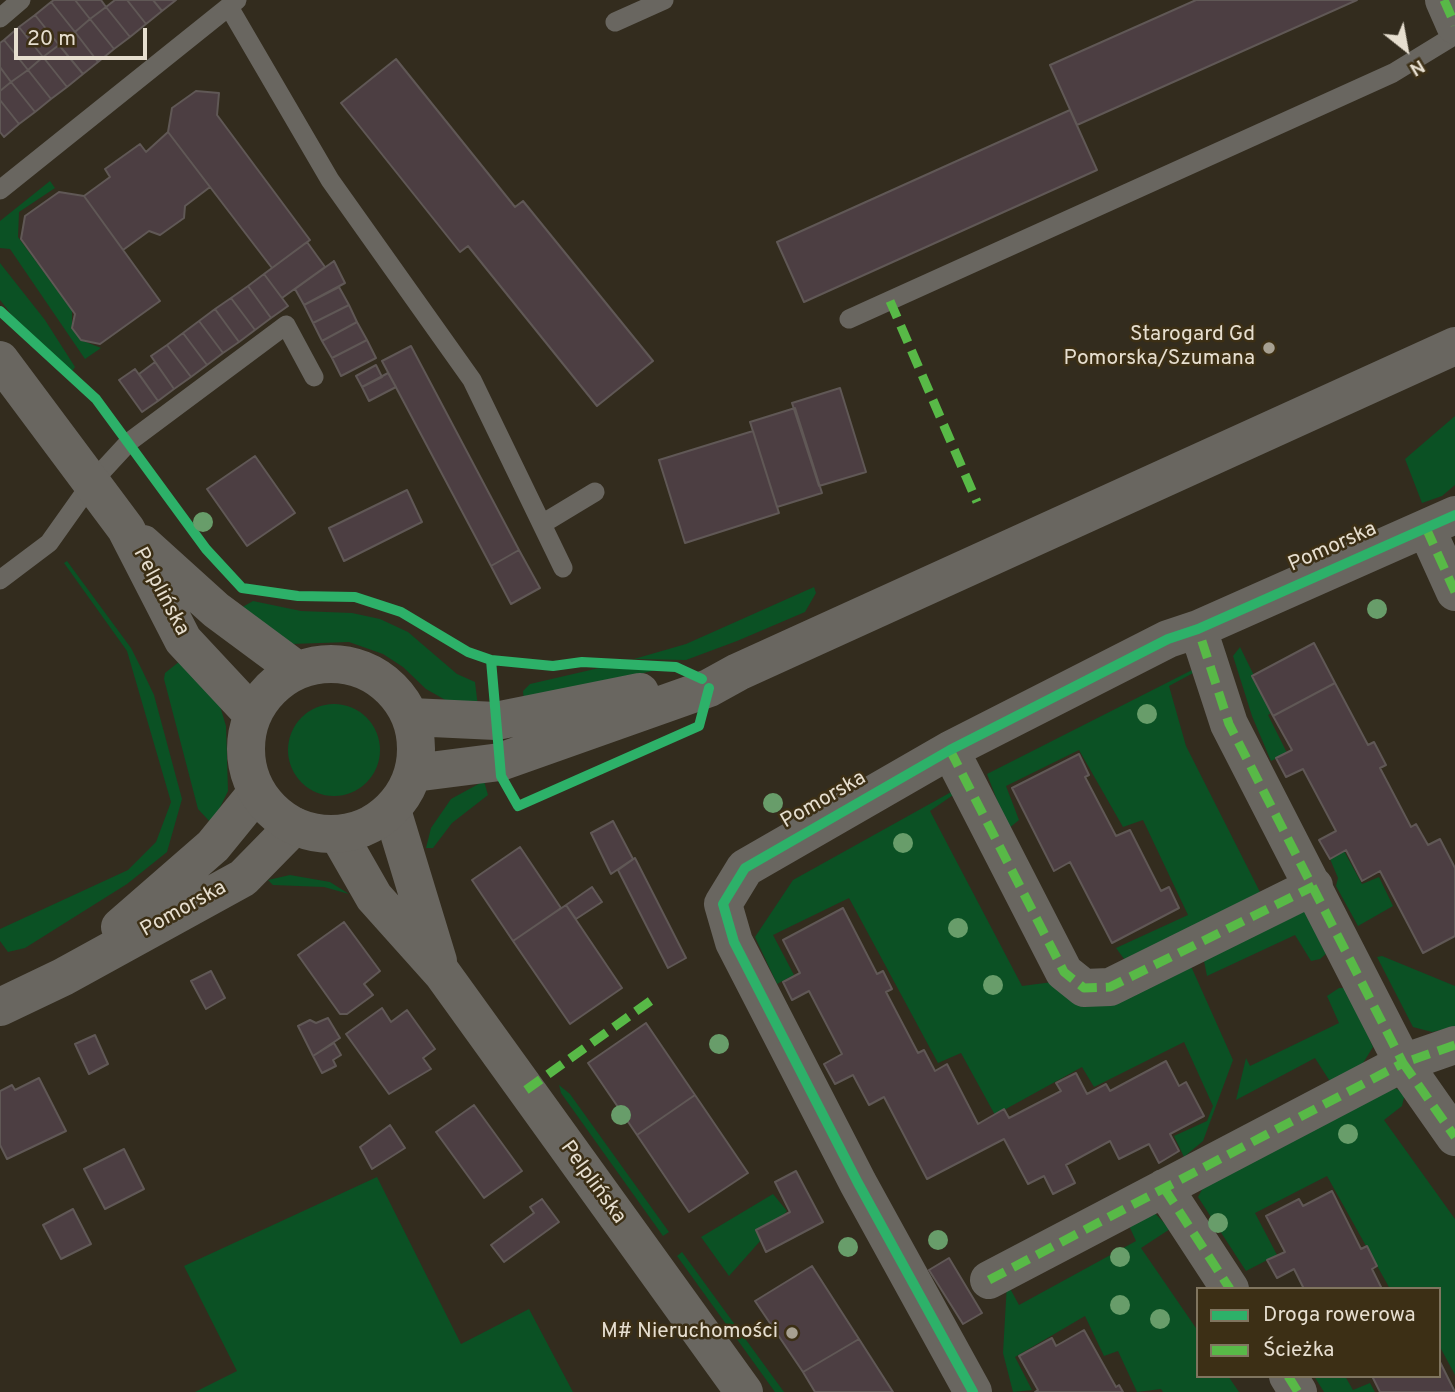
<!DOCTYPE html>
<html>
<head>
<meta charset="utf-8">
<style>
	body { margin:0 }
	#map { position:relative; width:1455px; height:1392px; overflow:hidden; background:#332c1e; font-family:Overpass,sans-serif }
	canvas { display:block }
	.legend { position:absolute; left:1196px; top:1287px; width:245px; height:91px; box-sizing:border-box; background:#3c2f15; border:2px solid #80755f; margin:0; padding:9px 12px; list-style:none; font-size:21px; color:#e6decf }
	.legend li { display:flex; align-items:center; gap:14px; height:35px }
	.legend b { width:35px; border:2px solid #80755f }
	.north { position:absolute; left:1371px; top:14px; width:70px; height:70px; -webkit-text-stroke:5px #3c2f15; paint-order:stroke; rotate:149deg; font-size:19px; font-weight:700; line-height:28px; text-align:center; color:#e6decf }
	.north::after { content:''; display:block; margin:auto; width:24px; height:32px; background:#e6decf; clip-path:polygon(50% 0,100% 100%,50% 72%,0 100%) }
	.scale { position:absolute; left:14px; top:28px; width:133px; height:32px; box-sizing:border-box; border:4px solid #e6decf; border-top:0; padding-left:9px; font-size:21px; line-height:24px; white-space:nowrap; color:#e6decf; -webkit-text-stroke:5px #3c2f15; paint-order:stroke }
</style>
</head>
<body>
<div id="map">
<canvas width="1455" height="1392"></canvas>
<ul class="legend">
<li><b style="height:9px;background:#2db169"></b>Droga rowerowa</li>
<li><b style="height:9px;background:#58b947"></b>Ścieżka</li>
</ul>
<div class="north">N</div>
<div class="scale">20 m</div>
</div>
<script>
const context = document.querySelector('canvas').getContext('2d');
context.lineJoin = 'round';
function fill(path, color) { context.fillStyle = color; context.fill(path, 'evenodd'); }
const poly = rows => new Path2D(rows.map(r => 'M' + r).join(''));
function stroke(path, color, width, dash) { context.strokeStyle = color; context.lineWidth = width; context.lineCap = dash ? 'butt' : 'round'; context.setLineDash(dash || []); context.stroke(path); }
function write(font, color, halo, rows, align = 'center') {
  context.font = font + ' Overpass,sans-serif'; context.lineWidth = 5; context.setLineDash([]); context.textBaseline = 'middle'; context.strokeStyle = halo; context.fillStyle = color; for (const [text, x, y, turn = 0] of rows) {
    context.save(); context.translate(x, y); context.rotate((+turn || 0) * Math.PI / 180); context.textAlign = isNaN(turn) ? turn : align; if (halo) context.strokeText(text, 0, 0); context.fillText(text, 0, 0); context.restore();
  }
}
fill(poly([
	[50,181,55,188,19,212,18,237,72,310,72,328,81,340,101,348,85,359,10,249,0,248,0,221],
	[0,263,45,320,75,367,71,373,18,323,0,300],
	[1455,416,1455,485,1442,496,1422,503,1405,459],
	[67,561,131,648,143,672,154,695,182,799,167,852,127,884,25,948,8,952,0,941,0,929,128,870,156,842,171,802,127,651,64,563],
	[814,587,816,593,805,612,737,641,686,660,634,659,686,644],
	[253,601,301,611,352,613,380,619,408,632,457,674,475,682,478,707,449,702,426,689,403,667,383,654,349,642,291,644,239,609],
	[1240,647,1272,712,1268,715,1287,753,1271,761,1252,716,1233,656],
	[180,661,220,706,226,726,228,791,212,824,198,809,164,679,165,673],
	[1198,667,1195,672,1169,686,1186,746,1260,892,1130,967,1116,948,1188,915,1143,820,1123,827,1079,750,1006,786,1019,820,1008,829,987,774],
	[599,668,656,670,524,702,523,691,530,684],
	'288 750a46 46 0 1 1 92 0a46 46 0 1 1-92 0Z',
	[484,781,488,795,452,823,433,848,426,848,431,828,451,799],
	[953,791,956,793,930,811,1022,986,1190,964,1233,1060,1203,1141,1184,1157,1174,1136,1207,1121,1213,1106,1184,1042,1094,1087,1082,1067,995,1115,961,1053,938,1063,849,898,773,935,794,975,777,984,755,937,793,880],
	[1344,851,1362,884,1379,877,1393,906,1358,926,1336,886,1338,878,1330,859],
	[290,875,330,882,349,894,324,887,273,885,268,880],
	[1303,908,1327,953,1320,959,1311,961,1295,935,1207,976,1203,956],
	[1382,956,1455,986,1455,1027,1432,1032,1413,1027,1377,957],
	[1339,988,1347,988,1373,1047,1360,1068,1331,1083,1315,1058,1236,1100,1246,1058,1250,1066,1339,1023,1327,996],
	[559,1085,570,1094,669,1232,663,1236,561,1093],
	[1389,1085,1405,1093,1402,1106,1384,1120,1455,1219,1455,1375,1439,1345,1439,1289,1390,1289,1327,1176,1255,1213,1277,1255,1246,1271,1198,1197,1205,1184],
	[377,1177,461,1344,529,1309,573,1392,195,1392,237,1371,184,1266],
	[773,1194,787,1211,729,1276,701,1237],
	[1147,1205,1170,1229,1141,1248,1198,1331,1198,1376,1228,1376,1239,1392,1163,1392,1161,1389,1137,1392,1118,1351,1104,1356,1085,1316,1015,1357,1032,1390,1013,1392,1003,1353,1007,1283,1019,1305,1136,1241,1125,1217],
	[682,1252,784,1392,775,1392,677,1256],
	[1314,1376,1345,1376,1353,1390,1370,1383,1375,1392,1324,1392]
]), '#0b5124');
const building = poly([
	[54,0,75,0,90,19,75,32,51,2,54,0],
	[75,0,101,0,106,7,90,19,75,0],
	[115,0,127,0,146,24,130,37,106,7,115,0],
	[127,0,153,0,162,11,146,24,127,0],
	[153,0,176,0,162,11,153,0],
	[1196,0,1357,0,1077,125,1050,65,1196,0],
	[51,2,75,32,59,45,35,15,51,2],
	[106,7,130,37,114,49,90,19,106,7],
	[35,15,59,45,43,57,19,27,35,15],
	[90,19,114,49,98,62,75,32,90,19],
	[19,27,43,57,28,70,4,40,19,27],
	[75,32,98,62,83,74,59,45,75,32],
	[4,40,28,70,11,82,0,67,0,43,4,40],
	[59,45,83,74,67,87,43,57,59,45],
	[43,57,67,87,51,99,28,70,43,57],
	[396,59,515,207,523,201,653,361,597,406,468,246,460,252,341,103,396,59],
	[0,67,11,82,0,91,0,67],
	[28,70,51,99,35,112,11,82,28,70],
	[11,82,35,112,19,124,0,100,0,91,11,82],
	[196,91,219,93,217,115,310,240,272,268,168,132,172,108,196,91],
	[0,100,19,124,4,137,0,132,0,100],
	[1070,110,1097,170,804,302,777,242,1070,110],
	[168,132,210,187,185,206,184,218,160,235,149,231,123,250,84,196,110,177,105,169,140,144,146,152,168,132],
	[59,192,84,196,160,301,100,344,81,340,72,328,75,314,21,239,25,216,59,192],
	[307,242,325,267,282,298,264,274,307,242],
	[334,261,345,283,304,305,295,289,334,261],
	[264,274,288,306,271,318,248,286,264,274],
	[248,286,271,318,255,330,231,298,248,286],
	[339,287,349,305,313,323,304,305,339,287],
	[231,298,255,330,239,342,215,309,231,298],
	[349,305,357,322,322,341,313,323,349,305],
	[215,309,239,342,223,353,199,321,215,309],
	[199,321,223,353,207,365,183,333,199,321],
	[357,322,367,340,332,358,322,341,357,322],
	[183,333,207,365,191,377,167,345,183,333],
	[367,340,376,358,341,376,332,358,367,340],
	[167,345,191,377,174,389,151,356,167,345],
	[411,346,519,550,491,566,382,361,411,346],
	[155,362,174,389,158,401,139,374,155,362],
	[376,365,382,377,362,387,356,376,376,365],
	[135,369,158,401,142,412,119,380,135,369],
	[388,373,396,387,369,401,362,387,388,373],
	[840,388,866,472,819,486,792,403,840,388],
	[795,408,822,493,777,507,750,422,795,408],
	[753,431,779,513,685,543,659,460,753,431],
	[255,456,295,513,247,546,207,489,255,456],
	[407,490,422,522,344,561,329,528,407,490],
	[519,550,540,588,511,604,491,566,519,550],
	[1314,643,1335,683,1273,716,1252,676,1314,643],
	[1335,683,1368,745,1374,742,1386,765,1380,768,1411,827,1416,824,1428,845,1440,839,1455,868,1455,936,1423,953,1380,871,1362,881,1346,850,1330,859,1319,840,1336,831,1303,769,1286,777,1276,758,1292,750,1273,716,1335,683],
	[1079,754,1089,775,1085,777,1116,836,1130,830,1161,891,1169,887,1179,908,1112,943,1070,862,1054,871,1012,788,1079,754],
	[613,821,633,859,611,874,591,833,613,821],
	[520,847,561,908,513,941,472,880,520,847],
	[635,858,686,958,668,968,618,870,635,858],
	[592,887,602,902,576,919,566,905,592,887],
	[566,905,622,988,570,1024,513,941,566,905],
	[843,908,877,974,883,971,892,989,886,992,918,1053,924,1050,935,1071,947,1064,978,1124,1004,1109,1009,1118,1061,1091,1056,1083,1076,1073,1087,1094,1106,1084,1110,1091,1166,1061,1179,1086,1186,1082,1204,1116,1170,1134,1179,1151,1159,1163,1149,1144,1119,1159,1110,1141,1066,1165,1075,1183,1053,1194,1044,1176,1028,1184,1004,1139,927,1179,884,1097,869,1105,853,1075,835,1084,824,1064,842,1054,809,991,792,1000,783,982,800,973,783,940,843,908],
	[344,922,380,971,364,984,373,995,347,1014,340,1014,298,955,344,922],
	[211,971,225,998,206,1009,191,981,211,971],
	[382,1008,391,1022,407,1010,435,1049,423,1058,431,1069,389,1094,346,1034,382,1008],
	[328,1018,340,1038,313,1056,298,1026,310,1020,316,1023,328,1018],
	[646,1023,695,1095,637,1135,588,1063,646,1023],
	[95,1035,108,1064,89,1074,75,1044,95,1035],
	[334,1043,341,1055,333,1060,336,1066,322,1073,313,1056,334,1043],
	[39,1078,66,1131,7,1159,0,1145,0,1091,12,1085,15,1090,39,1078],
	[695,1095,748,1173,689,1212,637,1135,695,1095],
	[474,1105,522,1171,484,1198,436,1132,474,1105],
	[390,1125,405,1148,372,1169,360,1147,390,1125],
	[124,1149,144,1189,105,1209,84,1169,124,1149],
	[796,1171,823,1222,766,1252,756,1230,790,1212,775,1182,796,1171],
	[1332,1191,1361,1249,1367,1246,1377,1266,1372,1269,1382,1289,1304,1289,1294,1269,1277,1278,1267,1260,1285,1252,1266,1216,1299,1199,1303,1206,1332,1191],
	[542,1199,559,1222,504,1262,491,1245,534,1213,530,1207,542,1199],
	[73,1209,91,1244,61,1259,43,1225,73,1209],
	[949,1258,982,1313,963,1324,929,1270,949,1258],
	[812,1266,859,1339,803,1372,755,1301,812,1266],
	[1084,1330,1116,1387,1119,1385,1123,1392,1035,1392,1038,1390,1019,1356,1052,1338,1056,1346,1084,1330],
	[859,1339,893,1392,815,1392,803,1372,859,1339],
	[1439,1360,1455,1392,1380,1392,1372,1376,1439,1376,1439,1360]
]);
fill(building, '#4c3e42');
stroke(building, '#605856', 2);
stroke(poly([
	[229,7,330,180,472,380,563,568],
	[0,18,21,0],
	[615,22,664,0],
	[0,190,237,0],
	[849,319,1393,73,1455,35],
	[542,524,595,492],
	[0,580,49,543,93,481,129,442,286,325,314,377]
]), '#696660', 19);
stroke(poly([
	[1444,0,1455,25],
	[1426,528,1455,592],
	[950,750,1064,972,1084,988,1110,987,1314,886],
	[392,810,438,961],
	[338,834,374,897,442,973,744,1392],
	[120,927,213,846,257,792],
	[0,1007,63,977,243,878,294,826],
	[1455,1045,1403,1063,1455,1137],
	[1164,1188,1230,1289],
	[989,1280,1403,1063,1229,724,1198,629],
	[1288,1376,1298,1392],
	[973,1392,858,1183,734,942,723,904,745,868,950,750,1168,639,1198,629,1455,515]
]), '#696660', 38);
stroke(poly([
	[0,360,126,529,183,640,253,715],
	[143,544,216,610,297,670],
	'246 749a85 85 0 1 1 170 0a85 85 0 1 1-170 0Z',
	[411,717,496,721,640,692],
	[414,773,500,762,709,688,738,672,1455,346]
]), '#696660', 38);
stroke(poly([
	[1444,0,1455,25],
	[890,301,977,502],
	[1426,528,1455,592],
	[950,750,1064,972,1084,988,1110,987,1314,886],
	[1455,1045,1403,1063,1455,1137],
	[526,1090,656,997],
	[1164,1188,1230,1289],
	[989,1280,1403,1063,1229,724,1198,629],
	[1288,1376,1298,1392]
]), '#58b947', 9, [18, 9]);
stroke(poly([
	[0,311,96,399,206,549,242,588,298,596,355,597,401,612,468,652,491,660,553,666,582,662,676,667,702,679],
	[491,660,501,776,518,806,699,726,709,688],
	[973,1392,858,1183,734,942,723,904,745,868,950,750,1168,639,1198,629,1455,515]
]), '#2db169', 10);
context.fillStyle = '#689d6a';
for (const [x, y] of [
	[203,522],
	[1377,609],
	[1147,714],
	[773,803],
	[903,843],
	[958,928],
	[993,985],
	[719,1044],
	[621,1115],
	[1348,1134],
	[1218,1223],
	[938,1240],
	[848,1247],
	[1120,1257],
	[1120,1305],
	[1160,1319]
]) { context.beginPath(); context.arc(x, y, 10, 0, 2 * Math.PI); context.fill(); }
for (const [x, y, r, color] of [
	[1269,348,7,"#a7a091"],
	[792,1333,7,"#a7a091"]
]) { const dot = new Path2D(); dot.arc(x, y, r, 0, 2 * Math.PI); context.fillStyle = color; context.fill(dot); stroke(dot, '#3c2f15', 2.5); }
write('21px', '#e6decf', '#3c2f15', [
	["Starogard Gd",1255,336],
	["Pomorska/Szumana",1255,360],
	["M# Nieruchomości",778,1333]
], 'right');
write('21px', '#e6decf', '#3c2f15', [
	["Pomorska",1333,548,-24],
	["Pelplińska",160,592,62],
	["Pomorska",824,801,-30],
	["Pomorska",184,910,-29],
	["Pelplińska",592,1183,54]
]);
</script>
</body>
</html>
